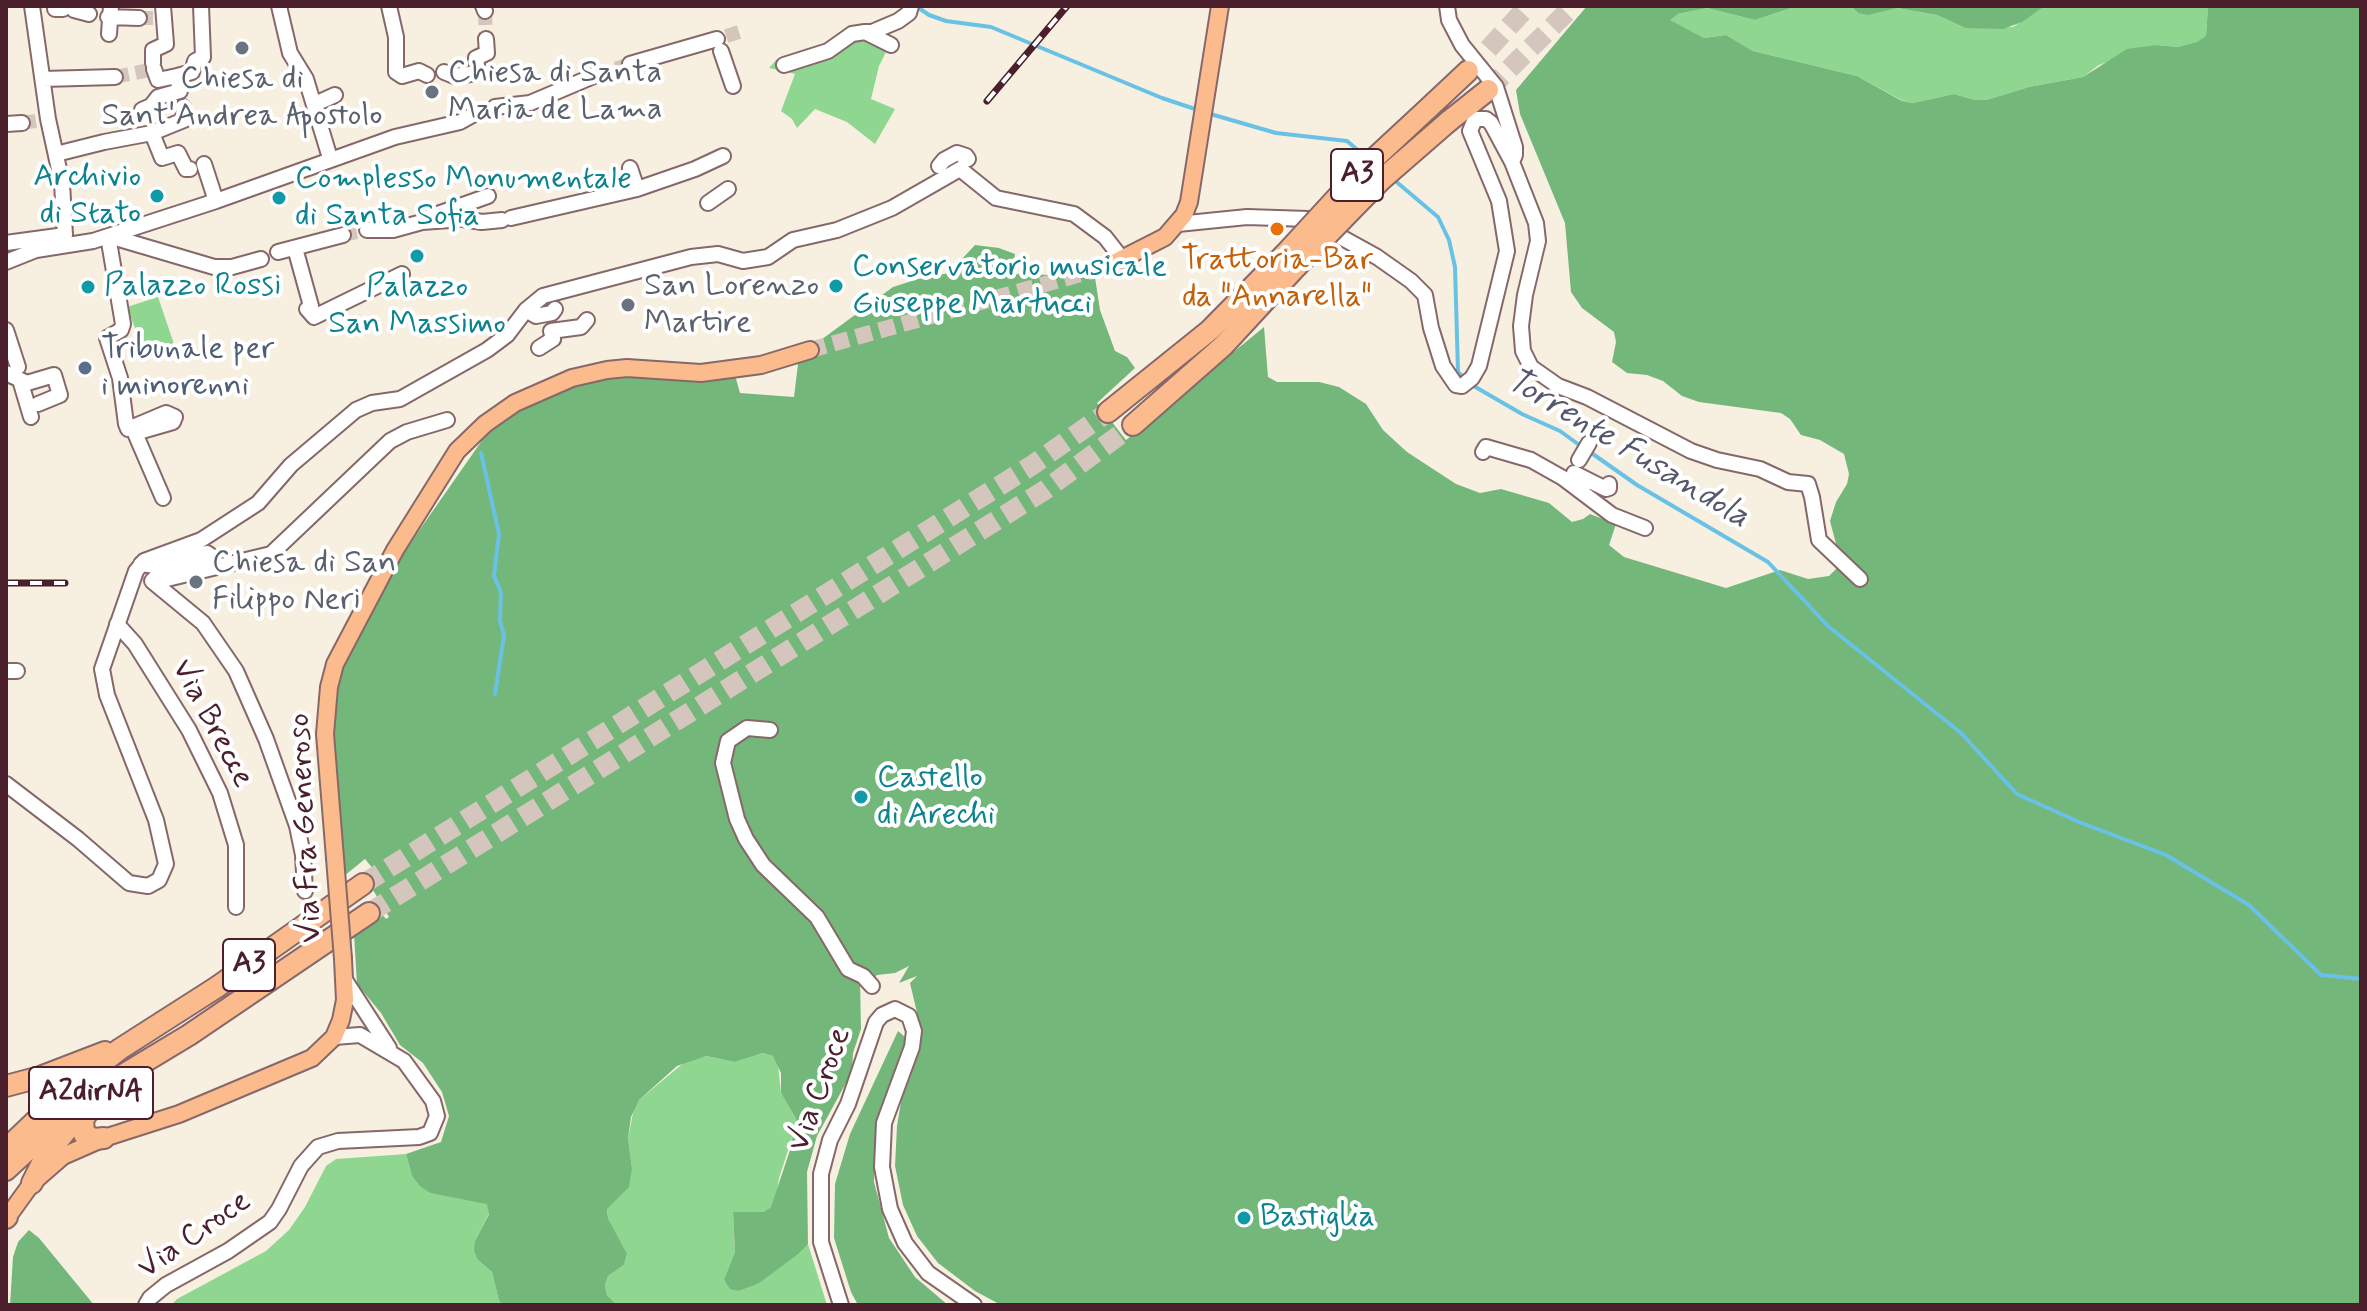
<!DOCTYPE html>
<html>
<head>
<meta charset="utf-8">
<style>
	body { margin:0 }
	#map { position:relative; width:2367px; height:1311px; overflow:hidden; background:#f7f0e0; font-family:Mynerve,sans-serif }
	canvas { display:block }
	.frame { position:absolute; inset:0; border:8px solid #4a1f2b; pointer-events:none }
</style>
</head>
<body>
<div id="map">
<canvas width="2367" height="1311"></canvas>
<div class="frame"></div>
</div>
<script>
const context = document.querySelector('canvas').getContext('2d');
context.lineJoin = 'round';
function fill(path, color) { context.fillStyle = color; context.fill(path, 'evenodd'); }
const poly = rows => new Path2D(rows.map(r => 'M' + r).join(''));
function stroke(path, color, width, dash) { context.strokeStyle = color; context.lineWidth = width; context.lineCap = dash ? 'butt' : 'round'; context.setLineDash(dash || []); context.stroke(path); }
function write(font, color, halo, rows, align = 'center') {
  context.font = font + ' Mynerve,sans-serif'; context.lineWidth = 8; context.setLineDash([]); context.textBaseline = 'middle'; context.strokeStyle = halo; context.fillStyle = color; for (const [text, x, y, turn = 0] of rows) {
    context.save(); context.translate(x, y); context.rotate((+turn || 0) * Math.PI / 180); context.textAlign = isNaN(turn) ? turn : align; if (halo) context.strokeText(text, 0, 0); context.fillText(text, 0, 0); context.restore();
  }
}
fill(poly([
	[1797,6,1851,6,1858,13,1897,8,1937,15,1965,28,2013,27,2045,6,2208,6,2206,37,2198,42,2178,47,2157,45,2099,65,2083,77,2029,87,1986,100,1975,100,1954,94,1913,103,1903,101,1857,76,1753,51,1726,35,1704,38,1669,20,1678,14,1707,8,1755,20],
	[854,34,888,48,879,66,871,99,895,109,875,144,847,122,815,109,797,128,792,119,781,111,795,74,769,68,777,59,782,65],
	[158,297,175,347,146,357,127,307],
	[763,1053,773,1056,778,1064,781,1093,796,1119,795,1129,779,1178,776,1198,771,1207,763,1212,733,1212,735,1252,724,1281,739,1291,758,1284,808,1244,827,1305,617,1305,607,1295,605,1285,608,1276,624,1265,627,1255,608,1218,607,1208,632,1168,628,1138,634,1108,639,1100,686,1061,706,1056,735,1062],
	[406,1154,412,1176,430,1193,488,1203,489,1213,475,1241,478,1260,492,1272,499,1301,503,1305,171,1305,177,1299,266,1251,289,1230,305,1207,326,1166,336,1159]
]), '#8fd691');
fill(poly([
	[1587,6,1797,6,1755,20,1707,8,1678,14,1670,20,1704,38,1726,35,1753,51,1857,76,1902,101,1913,103,1954,94,1975,100,1986,100,2029,87,2083,77,2127,49,2157,45,2178,47,2197,42,2206,36,2208,6,2361,6,2361,1305,1001,1305,975,1291,938,1263,917,1236,903,1205,895,1166,897,1126,903,1090,915,1063,922,1034,910,983,917,976,899,983,909,966,895,973,877,975,873,979,860,979,861,1029,853,1053,852,1072,817,1136,807,1172,808,1244,798,1254,758,1284,739,1291,730,1289,724,1280,735,1252,733,1212,763,1212,771,1207,790,1150,796,1119,781,1093,781,1073,773,1056,763,1053,735,1062,706,1056,677,1066,639,1100,631,1117,628,1138,632,1168,629,1187,607,1209,608,1218,627,1254,624,1265,608,1276,605,1285,607,1295,617,1305,503,1305,499,1301,492,1272,478,1260,474,1251,475,1241,489,1214,487,1204,430,1193,420,1186,412,1176,406,1154,441,1142,449,1116,442,1092,423,1063,400,1045,381,1013,357,984,354,934,381,913,386,919,389,917,373,890,383,881,365,859,344,876,332,764,332,694,347,653,386,578,490,429,544,397,593,381,645,375,734,372,740,393,794,397,799,356,893,287,918,279,949,273,975,245,999,248,1015,254,1013,274,1055,275,1094,271,1100,310,1115,351,1127,357,1135,368,1097,403,1126,440,1264,327,1268,377,1277,382,1319,382,1339,387,1366,404,1383,430,1407,452,1456,484,1480,493,1501,489,1549,503,1572,522,1583,519,1590,514,1616,524,1609,545,1624,557,1726,588,1780,570,1808,579,1829,576,1836,569,1840,559,1830,521,1836,502,1847,484,1849,474,1844,454,1820,440,1801,435,1790,419,1781,413,1699,402,1682,396,1663,381,1647,375,1627,373,1612,362,1616,342,1614,332,1582,308,1571,292,1565,223,1520,114,1516,90],
	[1851,6,2045,6,2022,22,2003,29,1965,28,1937,15,1897,8,1868,15,1858,13],
	[898,1031,905,1037,903,1063,876,1123,874,1182,889,1238,915,1277,948,1305,858,1305,851,1292,834,1238,835,1184,850,1134],
	[29,1230,39,1238,94,1305,10,1305,13,1257,18,1242]
]), '#73b77b');
stroke(poly([
	[916,6,929,15,946,21,991,27,1162,98,1198,110],
	[1207,113,1276,133,1347,141,1365,156],
	[1393,179,1438,217,1449,240,1455,267,1458,372,1465,379],
	[1472,385,1522,414,1560,431,1582,447],
	[1590,452,1637,485,1768,562,1828,626,1961,733,2017,794,2079,822,2166,855,2249,905,2321,975,2361,979],
	[481,453,499,534,494,576,501,592,500,621,504,635,495,694]
]), '#69c1e6', 4);
stroke(poly([
	[485,11,486,39],
	[139,18,164,18],
	[720,50,717,39,739,32],
	[596,75,630,64],
	[115,77,154,69,153,63],
	[22,123,48,119],
	[343,235,367,230]
]), '#d4c6bc', 14, [14, 7]);
stroke(poly([
	[810,350,1106,267]
]), '#d4c6bc', 16, [16, 8]);
stroke(poly([
	[1468,71,1528,6],
	[1488,90,1573,6],
	[363,884,1031,466,1108,412],
	[369,913,1045,490,1133,425]
]), '#d4c6bc', 20, [20, 10]);
const minor = poly([
	[279,6,290,53,306,79,330,158],
	[389,6,396,37,396,72,402,76,419,71,427,75],
	[483,6,485,11],
	[1447,6,1449,20,1462,45,1496,87,1515,147,1515,155,1512,162],
	[55,9,63,9],
	[74,10,89,14],
	[108,17,139,18],
	[109,34,111,6],
	[891,45,865,32,872,32,898,21,909,13,911,6],
	[721,51,733,86],
	[153,63,153,50,166,44,163,6],
	[630,64,717,39],
	[784,65,828,51,852,34,865,32],
	[154,69,158,80,177,76],
	[444,72,454,76,478,73,476,58,487,53,486,39],
	[43,79,115,77],
	[315,104,335,95],
	[495,107,530,103,596,75],
	[142,110,151,106,158,97,180,91,177,76,192,72,195,61,203,57,201,6],
	[6,124,22,123],
	[152,133,162,158,178,153,186,169,190,169],
	[56,154,104,142,152,133,184,120,183,107],
	[204,164,216,201],
	[939,166,944,160,957,153,966,156,968,159,965,160],
	[630,168,637,189],
	[708,203,728,189],
	[429,217,488,196],
	[511,218,637,189,695,169,723,156],
	[463,219,482,222,502,220],
	[1178,224,1247,217,1308,219,1377,257,1411,281,1425,295,1431,328,1443,366,1456,385,1462,386,1472,378,1479,366,1507,251,1499,201,1470,131,1475,119,1486,119,1491,123,1512,162,1536,223,1538,241,1525,295,1521,326,1523,351,1531,367,1558,386,1587,397,1691,451,1717,460,1760,469,1788,482,1808,484,1812,497,1819,540,1860,579],
	[367,230,393,230,422,222,450,220],
	[108,236,123,324,121,330,107,338,120,378,126,424,128,429,166,413,175,417,173,422,135,433,163,498],
	[109,236,214,267,232,267,261,259],
	[6,243,65,235,62,183,48,119,32,6],
	[295,248,311,306,307,309,314,317,402,274],
	[278,252,343,235],
	[6,262,36,250,93,241,216,201,395,137,460,122,478,112],
	[526,310,536,316,552,313,555,309],
	[6,330,18,367],
	[539,348,553,339,551,331,581,327,587,320],
	[6,373,27,383,54,375,60,395,38,404],
	[20,380,31,417],
	[1483,452,1486,447,1531,460,1563,478,1612,515,1645,528],
	[1579,460,1589,443],
	[1583,487,1574,473,1606,489,1609,488,1609,484],
	[141,564,156,566,207,553,210,555,208,560,166,573,167,579,271,554,390,441,407,432,447,420],
	[166,573,157,576,152,581,203,623,236,671,266,739,297,826,303,855,305,891],
	[117,624,135,644,189,730,220,793,236,845,236,907],
	[6,671,17,671],
	[770,730,747,728,728,741,723,763,737,819,746,839,763,865,817,917,848,969,863,976,872,986],
	[6,784,78,839,129,883,148,886,159,880,166,864,156,820,107,695,102,669,136,571,144,561,201,540,258,503,291,465,356,410,372,403,400,399,487,350,507,335,526,310,543,296,691,257,718,254,743,261,768,257,793,240,837,230,892,208,960,169,996,198,1074,214,1105,237,1123,260],
	[345,980,389,1048],
	[146,1305,150,1298,166,1285,228,1251,270,1222,279,1209,301,1166,318,1147,338,1141,419,1137,430,1133,437,1116,433,1101,404,1061,360,1035,334,1037],
	[841,1305,821,1242,821,1174,830,1140,848,1104,876,1022,882,1015,895,1009,909,1016,914,1031,912,1047,884,1123,882,1167,890,1209,905,1243,928,1273,974,1305]
]);
const major = poly([
	[1106,267,1165,237,1184,215,1189,202,1220,6],
	[335,858,325,734,329,687,335,664,395,550,457,451,485,424,515,403,572,378,607,370,627,368,701,373,761,365,810,350],
	[6,1219,32,1183,63,1156,104,1138,179,1114,312,1058,334,1037,341,1020,345,1000,343,959]
]);
const highway = poly([
	[1435,102,1468,71],
	[1449,121,1488,90],
	[1108,412,1210,330,1285,254],
	[1133,425,1223,346,1297,266],
	[6,1086,40,1077,105,1052],
	[90,1110,83,1119,84,1134,94,1139,104,1138],
	[6,1149,71,1087,120,1049,217,987,363,884],
	[6,1170,83,1099,189,1035,369,913],
	[32,1183,46,1155,75,1120],
	[6,1218,7,1217]
]);
stroke(minor, '#87686a', 18);
stroke(major, '#87686a', 20);
stroke(highway, '#87686a', 24);
stroke(minor, '#fff', 14);
stroke(major, '#fbbb8d', 16);
stroke(highway, '#fbbb8d', 20);
const rail = poly([
	[987,101,1067,6],
	[6,583,65,583]
]);
stroke(rail, '#4a1f2b', 7);
stroke(rail, '#fff', 4, [12]);
const majorBridge = poly([
	[335,858,343,959]
]);
const highwayBridge = poly([
	[1285,254,1365,167,1435,102],
	[1297,266,1380,181,1449,121]
]);
stroke(majorBridge, '#87686a', 20, []);
stroke(highwayBridge, '#87686a', 24, []);
stroke(majorBridge, '#fbbb8d', 16);
stroke(highwayBridge, '#fbbb8d', 20);
for (const [x, y, r, color] of [
	[242,48,8,"#6b7280"],
	[432,92,8,"#6b7280"],
	[157,196,8,"#0f9aa8"],
	[279,198,8,"#0f9aa8"],
	[1277,229,8,"#e8710a"],
	[417,256,8,"#0f9aa8"],
	[836,286,8,"#0f9aa8"],
	[88,287,8,"#0f9aa8"],
	[628,305,8,"#6b7280"],
	[85,368,8,"#5c6f8a"],
	[196,582,8,"#6b7280"],
	[861,797,8,"#0f9aa8"],
	[1244,1218,8,"#0f9aa8"]
]) { const dot = new Path2D(); dot.arc(x, y, r, 0, 2 * Math.PI); context.fillStyle = color; context.fill(dot); stroke(dot, '#fff', 3); }
for (const [x, y, w] of [
	[1357,175,52],
	[249,965,52],
	[91,1093,124]
]) { const box = new Path2D(); box.roundRect(x - w / 2, y - 26, w, 52, 6); context.fillStyle = '#fff'; context.fill(box); stroke(box, '#4a1f2b', 2); }
write('bold 30px', '#4a1f2b', null, [
	["A3",1357,175],
	["A3",249,965],
	["A2dirNA",91,1093]
]);
write('32px', '#5b616d', '#fff', [
	["Chiesa di Santa",448,74],
	["Maria de Lama",448,111],
	["Chiesa di",242,80,"center"],
	["Sant'Andrea Apostolo",242,117,"center"],
	["San Lorenzo",644,287],
	["Martire",644,324],
	["Chiesa di San",212,564],
	["Filippo Neri",212,601]
], 'left');
write('32px', '#0d838f', '#fff', [
	["Archivio",141,178,"right"],
	["di Stato",141,215,"right"],
	["Complesso Monumentale",295,180],
	["di Santa Sofia",295,217],
	["Conservatorio musicale",852,268],
	["Giuseppe Martucci",852,305],
	["Palazzo Rossi",104,287],
	["Palazzo",417,288,"center"],
	["San Massimo",417,325,"center"],
	["Castello",877,779],
	["di Arechi",877,816],
	["Bastiglia",1260,1218]
], 'left');
write('32px', '#c56008', '#fff', [
	["Trattoria-Bar",1277,261],
	["da \"Annarella\"",1277,298]
]);
write('32px', '#4e5e75', '#fff', [
	["Tribunale per",101,350],
	["i minorenni",101,387]
], 'left');
write('32px', '#4a1f2b', '#fff', [
	["Via Brecce",211,724,62],
	["Via Fra Generoso",307,828,-93],
	["Via Croce",821,1090,-70],
	["Via Croce",195,1236,-35]
]);
write('italic 34px', '#55586c', '#fff', [
	["Torrente Fusandola",1627,450,31]
]);
</script>
</body>
</html>
